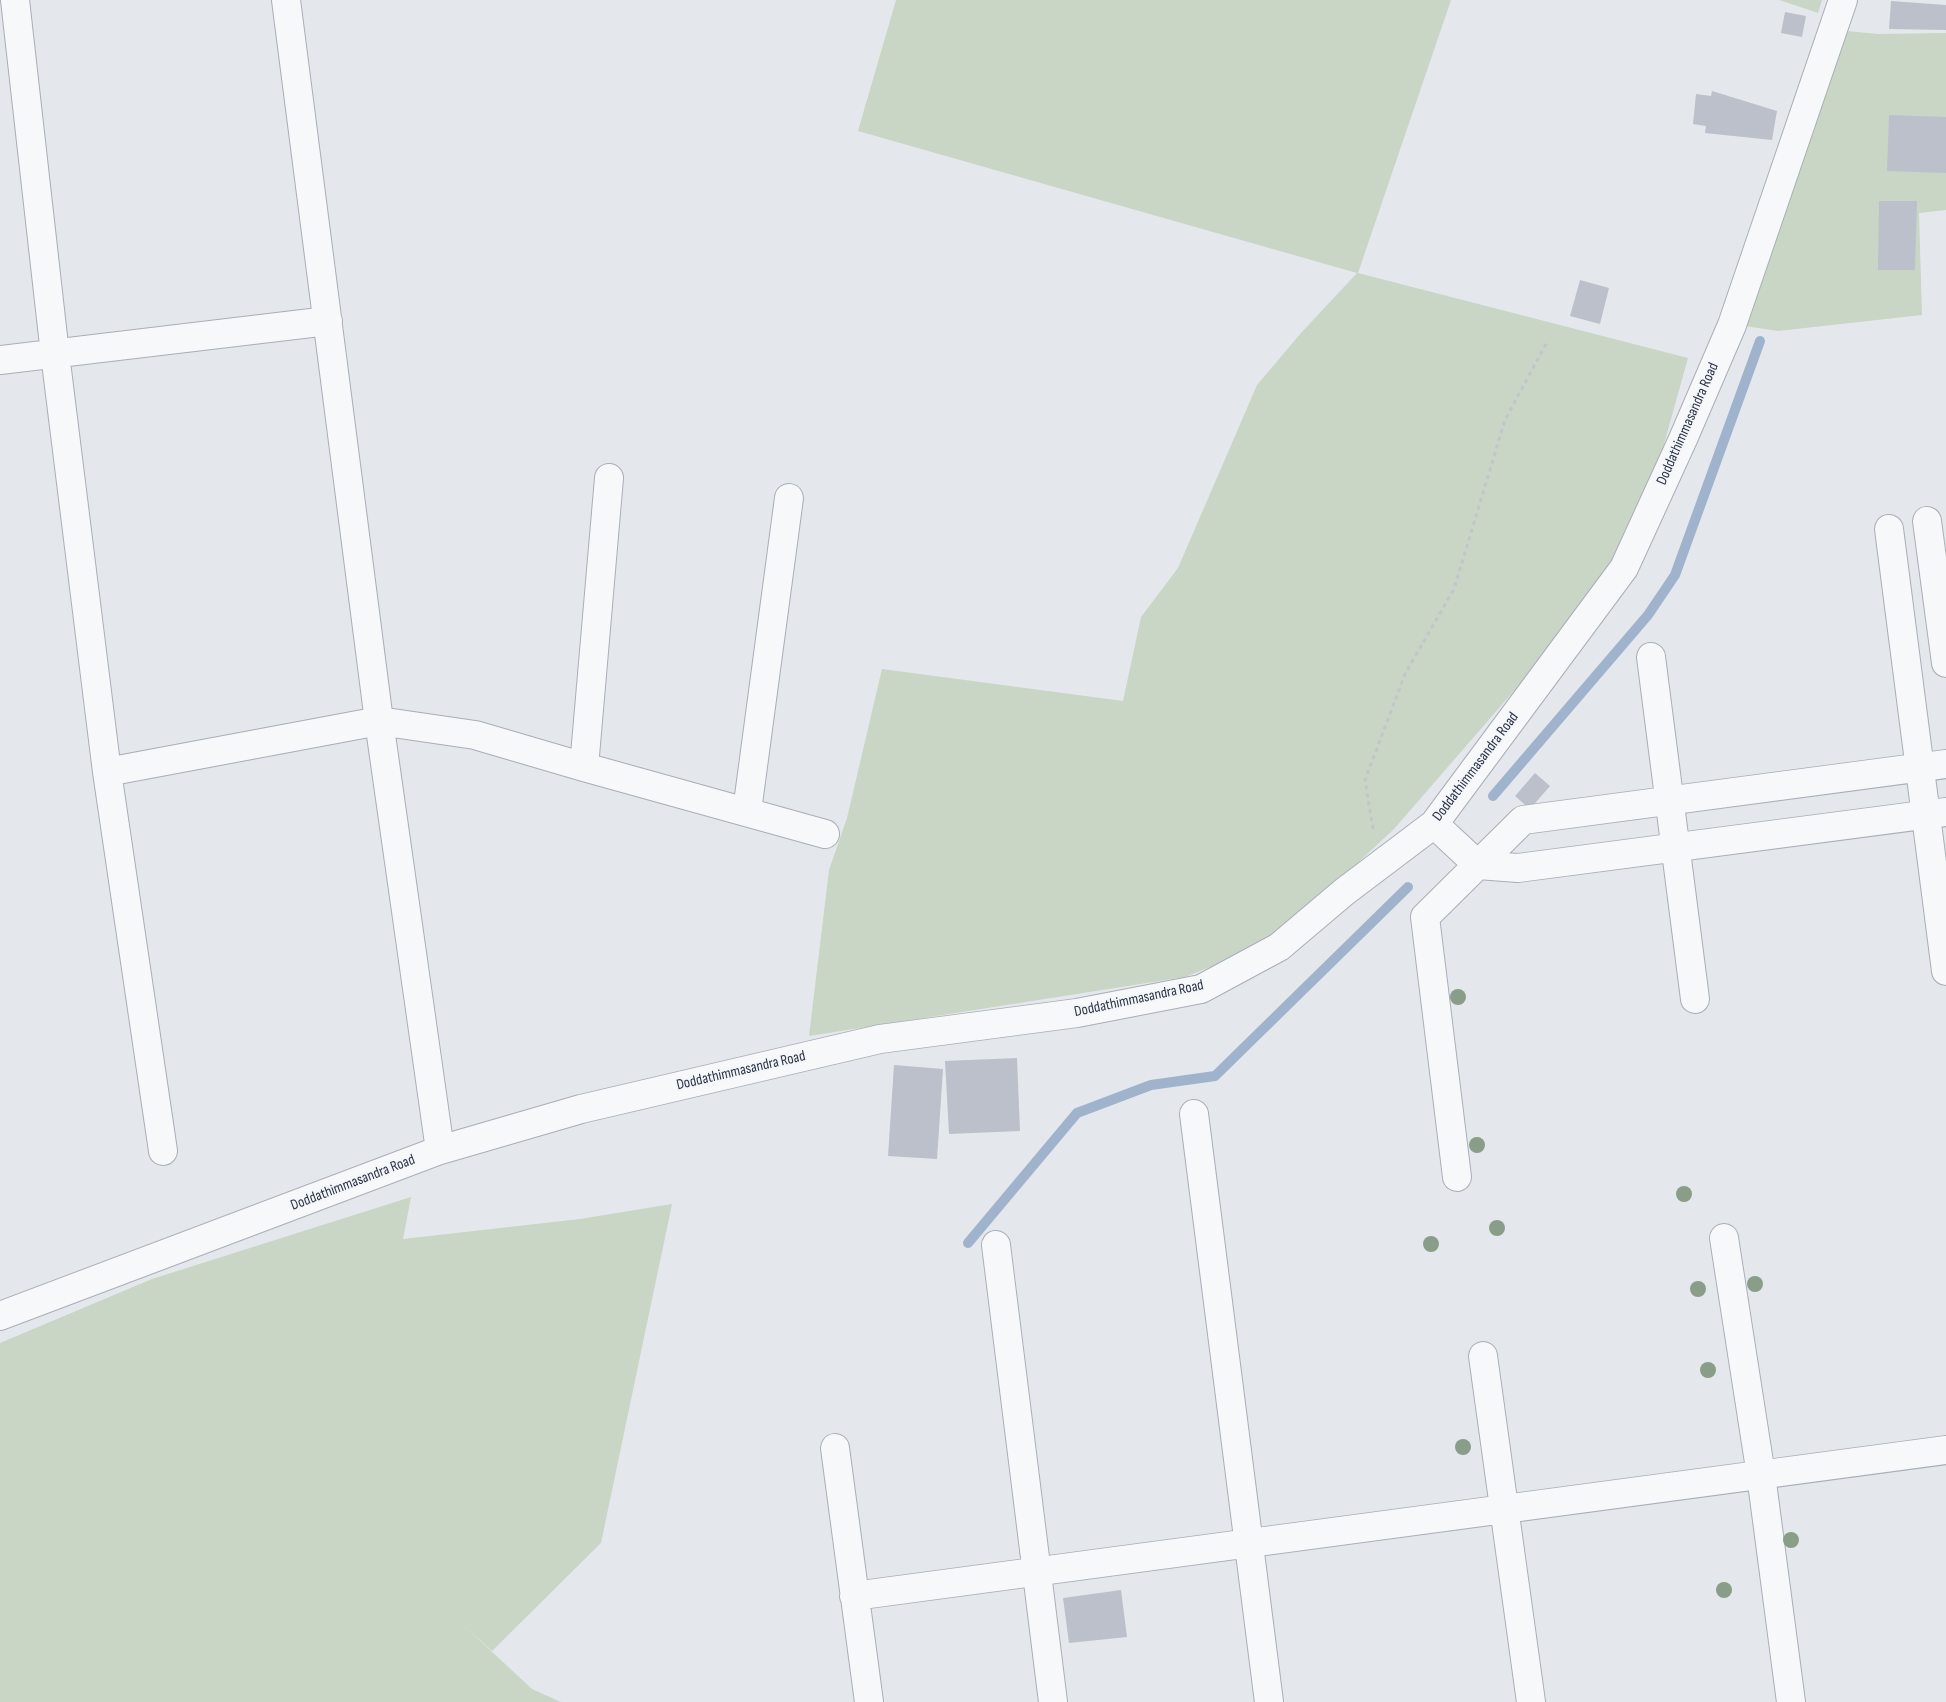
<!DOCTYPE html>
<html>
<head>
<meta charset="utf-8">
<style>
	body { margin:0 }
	canvas { display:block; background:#e4e7ec }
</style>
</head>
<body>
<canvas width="1946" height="1702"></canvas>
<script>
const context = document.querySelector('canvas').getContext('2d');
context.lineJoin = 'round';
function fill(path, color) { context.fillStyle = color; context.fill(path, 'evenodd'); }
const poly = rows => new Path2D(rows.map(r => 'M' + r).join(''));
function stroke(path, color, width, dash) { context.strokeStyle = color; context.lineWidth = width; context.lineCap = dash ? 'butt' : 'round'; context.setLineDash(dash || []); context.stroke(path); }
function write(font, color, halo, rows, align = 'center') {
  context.font = font + ' "Sofia Sans Condensed",sans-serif'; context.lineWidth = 4; context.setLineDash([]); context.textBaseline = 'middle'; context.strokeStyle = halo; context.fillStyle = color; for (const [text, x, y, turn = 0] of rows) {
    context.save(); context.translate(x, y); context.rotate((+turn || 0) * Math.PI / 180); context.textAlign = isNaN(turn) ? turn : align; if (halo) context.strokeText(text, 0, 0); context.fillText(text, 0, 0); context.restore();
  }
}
fill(poly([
	[896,0,1451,0,1358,273,1688,358,1656,473,1616,559,1532,670,1394,829,1290,926,1255,949,1185,977,809,1036,829,870,847,818,882,669,1123,701,1141,617,1178,568,1257,385,1301,333,1357,273,858,131],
	[1779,0,1822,0,1818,13],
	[1847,31,1878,34,1946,33,1946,210,1919,213,1922,315,1778,331,1745,326],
	[411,1197,403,1239,580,1219,672,1204,601,1543,492,1651,461,1623,532,1689,561,1702,0,1702,0,1343,152,1279]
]), '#c9d6c5');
stroke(poly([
	[1493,796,1648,615,1675,575,1760,341],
	[968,1243,1077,1113,1151,1085,1215,1076,1408,887]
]), '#9fb4cc', 10);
fill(poly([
	[1891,1,1946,5,1946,30,1889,29],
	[1785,12,1806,16,1802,37,1781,33],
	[1712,91,1777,111,1772,140,1705,133,1706,126,1693,124,1696,94,1711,96],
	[1889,115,1946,117,1946,173,1887,171],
	[1879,201,1917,201,1915,270,1878,270],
	[1580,280,1609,288,1600,324,1570,316],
	[1535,773,1550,786,1530,809,1515,796],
	[1017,1058,1020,1131,949,1134,945,1061],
	[894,1065,943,1069,937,1159,888,1156],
	[1121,1590,1127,1637,1069,1643,1063,1598]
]), '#bbc0ca');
const minor = poly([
	[15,0,55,354,107,772,163,1151],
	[286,0,379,721,440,1150],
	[0,360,328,321],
	[1927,521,1946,663],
	[1889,529,1946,971],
	[1651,657,1695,999],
	[584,767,609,478],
	[107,772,379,721,475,735,584,767,825,834],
	[747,811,789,498],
	[1434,824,1478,865,1518,868,1946,812],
	[1194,1114,1269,1702],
	[1457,1177,1425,917,1523,820,1946,764],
	[1724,1238,1761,1475,1791,1702],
	[996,1245,1053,1702],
	[0,1316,440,1150,581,1109,880,1039,1077,1013,1201,989,1279,947,1344,892,1434,824,1624,568,1683,439,1732,325,1843,0],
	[1483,1356,1531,1702],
	[835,1448,869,1702],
	[854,1596,1946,1450]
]);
stroke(minor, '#a9aeb7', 30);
stroke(poly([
	[1373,829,1365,780,1405,674,1454,589,1505,420,1547,342]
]), '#c2c5cb', 3, [4, 4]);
stroke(minor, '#f7f8fa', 28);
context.fillStyle = '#899d89';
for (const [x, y] of [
	[1458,997],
	[1477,1145],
	[1684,1194],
	[1497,1228],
	[1431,1244],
	[1755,1284],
	[1698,1289],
	[1708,1370],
	[1463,1447],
	[1791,1540],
	[1724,1590]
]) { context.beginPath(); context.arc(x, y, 8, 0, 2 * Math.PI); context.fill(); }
write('15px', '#2b3445', '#f4f6f9', [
	["Doddathimmasandra Road",1688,424,-66],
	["Doddathimmasandra Road",1476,767,-53],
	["Doddathimmasandra Road",1139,999,-12],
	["Doddathimmasandra Road",741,1071,-13],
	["Doddathimmasandra Road",353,1183,-21]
]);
</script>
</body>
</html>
